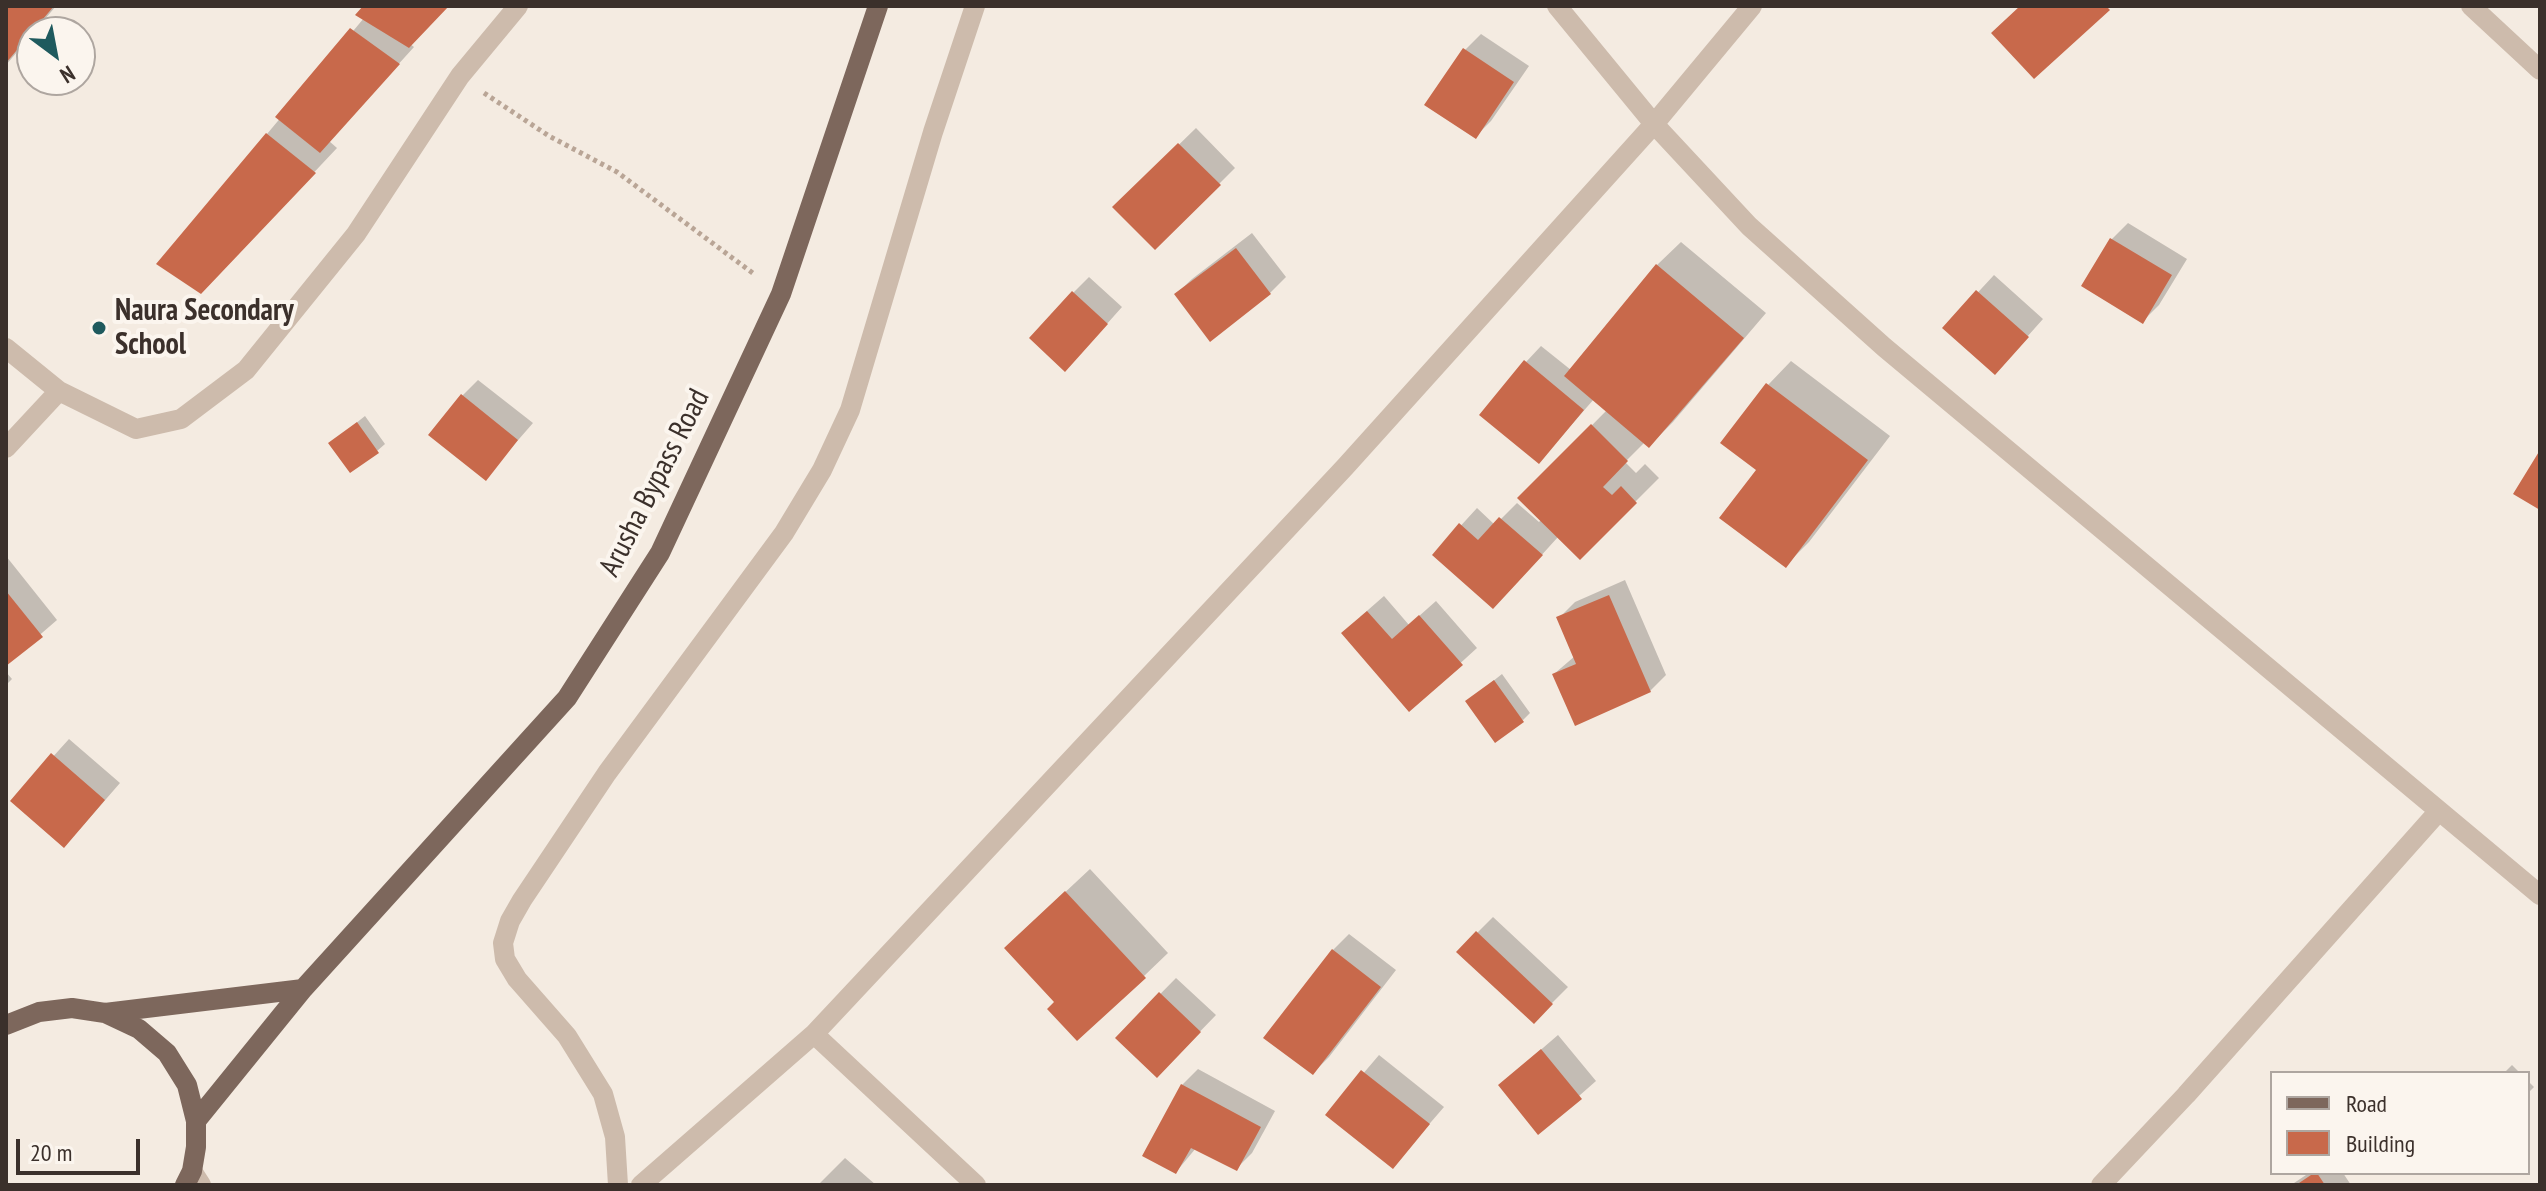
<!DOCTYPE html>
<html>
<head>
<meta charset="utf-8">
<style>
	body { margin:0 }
	#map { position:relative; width:2546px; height:1191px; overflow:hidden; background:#f4ebe1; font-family:"PT Sans Narrow",sans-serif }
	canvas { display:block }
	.frame { position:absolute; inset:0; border:8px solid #3b302b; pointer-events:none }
	.legend { position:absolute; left:2270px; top:1071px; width:260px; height:104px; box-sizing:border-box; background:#fbf5ee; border:2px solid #aea6a0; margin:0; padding:10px 14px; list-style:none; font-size:24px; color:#3b302b }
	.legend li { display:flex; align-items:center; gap:16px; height:40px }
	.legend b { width:40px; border:2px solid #aea6a0 }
	.north { position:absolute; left:16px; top:16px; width:80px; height:80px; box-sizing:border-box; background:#fbf5ee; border:2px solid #aea6a0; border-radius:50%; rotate:148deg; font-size:22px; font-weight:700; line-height:32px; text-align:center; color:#3b302b }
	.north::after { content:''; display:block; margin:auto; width:28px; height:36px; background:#1f5a5e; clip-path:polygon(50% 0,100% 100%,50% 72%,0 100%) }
	.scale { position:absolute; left:16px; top:1139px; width:124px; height:36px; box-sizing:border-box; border:4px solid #3b302b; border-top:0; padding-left:10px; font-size:24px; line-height:28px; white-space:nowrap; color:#3b302b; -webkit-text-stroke:6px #fbf5ee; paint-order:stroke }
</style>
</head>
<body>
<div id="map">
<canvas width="2546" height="1191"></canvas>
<div class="frame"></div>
<ul class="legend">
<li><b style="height:10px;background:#7d675c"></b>Road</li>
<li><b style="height:22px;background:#c8694b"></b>Building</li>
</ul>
<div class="north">N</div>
<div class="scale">20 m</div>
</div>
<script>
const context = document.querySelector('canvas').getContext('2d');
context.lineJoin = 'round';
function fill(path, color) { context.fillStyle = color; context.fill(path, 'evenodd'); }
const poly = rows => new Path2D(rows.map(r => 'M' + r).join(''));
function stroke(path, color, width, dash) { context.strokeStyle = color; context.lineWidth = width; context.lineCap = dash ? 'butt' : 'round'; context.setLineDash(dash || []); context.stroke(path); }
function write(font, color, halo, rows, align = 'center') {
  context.font = font + ' "PT Sans Narrow",sans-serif'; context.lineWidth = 8; context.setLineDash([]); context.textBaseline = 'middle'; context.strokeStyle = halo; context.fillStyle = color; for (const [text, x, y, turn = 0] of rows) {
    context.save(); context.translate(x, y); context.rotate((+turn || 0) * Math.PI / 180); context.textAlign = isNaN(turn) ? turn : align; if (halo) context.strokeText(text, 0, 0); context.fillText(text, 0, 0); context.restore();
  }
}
fill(poly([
	[6,6,56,6,6,65],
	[366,6,447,6,410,44,414,47,329,141,337,148,224,268,267,134,364,18],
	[1481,34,1529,66,1491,121,1475,137,1465,50],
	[1196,128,1235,168,1155,248,1115,207],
	[2128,223,2187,259,2159,305,2143,321,2084,285,2112,239],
	[1252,233,1286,277,1270,293,1176,294,1192,279],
	[1681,242,1766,313,1673,422,1649,446,1645,442,1625,462,1636,473,1645,464,1659,478,1580,557,1558,537,1509,591,1434,555,1477,508,1495,525,1517,503,1539,522,1541,520,1520,498,1607,410,1594,399,1539,462,1526,362,1541,346,1571,370,1657,265],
	[1994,275,2043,319,2010,356,1945,328],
	[1089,277,1122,307,1081,353,1073,293],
	[1791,361,1890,436,1809,542,1786,565,1759,470,1768,385],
	[478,380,533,423,485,478,462,396],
	[365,416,385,444,377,451,331,443],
	[6,556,57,620,6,664],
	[1625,580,1666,675,1650,691,1554,674,1575,656,1559,618,1575,602],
	[1384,596,1409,625,1436,601,1477,648,1410,709,1360,617],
	[6,672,12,679,6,685],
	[1502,674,1530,713,1523,720,1468,701],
	[69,739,120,783,80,829,13,801],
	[1090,869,1168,953,1144,976,1057,1002,1030,925],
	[1493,917,1568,987,1534,1021,1459,951],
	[1349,934,1396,970,1329,1057,1313,1073,1333,950],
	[1176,978,1216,1015,1157,1076,1117,1038],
	[1558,1035,1596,1081,1538,1132,1500,1085],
	[1379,1055,1444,1107,1393,1166,1328,1115],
	[2512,1065,2520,1073,2504,1073],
	[1198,1069,1275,1111,1252,1153,1236,1169,1196,1148,1176,1172,1182,1085],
	[2528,1081,2534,1087,2528,1093],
	[845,1158,876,1185,818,1185],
	[2309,1173,2343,1173,2351,1185,2291,1185]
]), '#0003');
fill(poly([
	[6,6,54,6,6,63],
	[363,6,449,6,409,48,355,15],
	[2020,6,2106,6,2110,10,2034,79,1991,33],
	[350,28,400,64,320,153,275,117],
	[1463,48,1514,82,1476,139,1424,105],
	[266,133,316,173,201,294,156,264],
	[1178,143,1221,185,1155,250,1112,207],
	[2110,238,2172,275,2143,324,2081,286],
	[1236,248,1271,294,1210,342,1174,294],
	[1656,264,1744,338,1649,448,1564,376],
	[1976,290,2029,337,1995,375,1942,328],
	[1072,291,1108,324,1065,372,1029,338],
	[1524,360,1584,410,1539,464,1479,415],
	[1766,383,1868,460,1786,568,1719,518,1756,470,1720,443],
	[461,394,518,440,486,481,428,435],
	[357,422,379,453,350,473,328,443],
	[1591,424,1628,461,1603,487,1612,495,1621,486,1637,503,1580,560,1517,498],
	[2540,450,2540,510,2513,494],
	[1499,517,1543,555,1493,609,1432,555,1459,523,1478,540],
	[6,591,43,637,6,666],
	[1609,595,1651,692,1575,726,1552,674,1576,664,1556,617],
	[1367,611,1392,639,1419,615,1463,665,1409,712,1341,633],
	[1494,680,1524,722,1495,743,1465,701],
	[51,753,105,800,64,848,10,801],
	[1065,891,1146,978,1077,1041,1047,1009,1054,1002,1004,948],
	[1476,931,1553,1004,1534,1024,1456,952],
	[1332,949,1381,987,1313,1075,1263,1038],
	[1159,992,1201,1032,1157,1078,1115,1038],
	[1541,1049,1582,1099,1538,1135,1498,1085],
	[1361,1070,1430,1124,1393,1169,1325,1115],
	[1181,1084,1261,1127,1237,1171,1191,1148,1176,1174,1142,1156],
	[2314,1173,2317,1173,2325,1185,2296,1185]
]), '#c8694b');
stroke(poly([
	[484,93,549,136,617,172,754,274]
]), '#b9a596', 5, [4, 4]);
stroke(poly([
	[1557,6,1654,124,1749,226,1884,347,2540,895],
	[2471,6,2540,70],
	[6,348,59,391,136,429,181,419,246,370,356,234,460,76,518,6],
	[6,448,59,391],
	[814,1034,976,1185],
	[192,1171,201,1185],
	[618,1185,615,1137,603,1094,567,1036,517,979,505,959,503,943,510,921,522,900,607,773,784,533,822,470,850,410,933,132,975,6],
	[641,1185,814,1034,1345,467,1654,124,1752,6],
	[2101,1185,2186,1095,2438,812]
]), '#cdbbac', 20);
stroke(poly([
	[105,1013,303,989],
	[6,1025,39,1012,72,1008,105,1013,139,1029,167,1053,187,1085,196,1121,196,1147,192,1171,185,1185],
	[196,1121,303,989,567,698,660,553,781,294,878,6]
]), '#7d675c', 20);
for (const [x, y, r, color] of [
	[99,328,8,"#1f5a5e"]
]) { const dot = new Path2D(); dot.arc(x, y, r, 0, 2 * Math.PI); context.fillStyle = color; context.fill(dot); stroke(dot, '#fbf5ee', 3); }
write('bold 30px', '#3b302b', '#fbf5ee', [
	["Naura Secondary",115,311],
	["School",115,345]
], 'left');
write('30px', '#3b302b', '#fbf5ee', [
	["Arusha Bypass Road",655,483,-63]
]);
</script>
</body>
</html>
